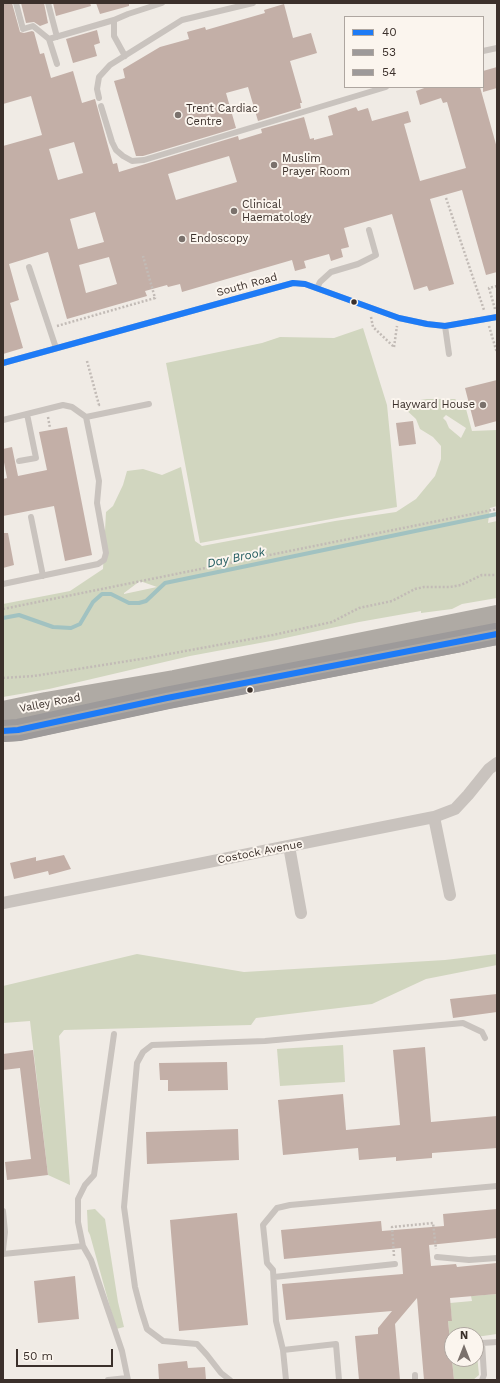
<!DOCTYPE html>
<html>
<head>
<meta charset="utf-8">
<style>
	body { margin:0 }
	#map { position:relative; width:500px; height:1383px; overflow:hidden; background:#f0ebe5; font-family:"Work Sans",sans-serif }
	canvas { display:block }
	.frame { position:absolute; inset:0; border:4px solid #3b302b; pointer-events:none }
	.legend { position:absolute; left:344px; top:16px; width:140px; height:72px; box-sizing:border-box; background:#fbf5ee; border:1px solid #aea6a0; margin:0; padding:5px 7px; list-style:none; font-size:12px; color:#3b302b }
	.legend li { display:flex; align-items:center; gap:8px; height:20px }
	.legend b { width:20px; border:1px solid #aea6a0 }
	.north { position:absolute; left:444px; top:1327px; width:40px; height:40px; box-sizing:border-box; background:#fbf5ee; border:1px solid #aea6a0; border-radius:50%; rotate:0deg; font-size:11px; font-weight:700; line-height:16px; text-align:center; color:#3b302b }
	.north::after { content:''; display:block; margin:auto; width:14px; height:18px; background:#7a716c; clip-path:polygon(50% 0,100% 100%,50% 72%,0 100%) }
	.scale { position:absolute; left:16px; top:1349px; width:97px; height:18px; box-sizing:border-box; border:2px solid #3b302b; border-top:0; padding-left:5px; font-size:12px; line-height:14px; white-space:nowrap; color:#3b302b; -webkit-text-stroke:3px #fbf5ee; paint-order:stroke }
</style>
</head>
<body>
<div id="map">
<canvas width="500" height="1383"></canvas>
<div class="frame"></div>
<ul class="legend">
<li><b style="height:5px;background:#1e7bf6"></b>40</li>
<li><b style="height:5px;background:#9d9a9a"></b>53</li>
<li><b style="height:5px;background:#9d9a9a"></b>54</li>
</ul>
<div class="north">N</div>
<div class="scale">50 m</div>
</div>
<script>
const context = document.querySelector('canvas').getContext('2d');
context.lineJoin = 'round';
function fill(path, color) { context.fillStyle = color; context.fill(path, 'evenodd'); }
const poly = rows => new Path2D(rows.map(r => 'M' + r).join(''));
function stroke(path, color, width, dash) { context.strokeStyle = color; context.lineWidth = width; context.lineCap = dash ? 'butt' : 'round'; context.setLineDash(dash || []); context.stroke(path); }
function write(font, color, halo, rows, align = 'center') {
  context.font = font + ' "Work Sans",sans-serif'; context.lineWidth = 4; context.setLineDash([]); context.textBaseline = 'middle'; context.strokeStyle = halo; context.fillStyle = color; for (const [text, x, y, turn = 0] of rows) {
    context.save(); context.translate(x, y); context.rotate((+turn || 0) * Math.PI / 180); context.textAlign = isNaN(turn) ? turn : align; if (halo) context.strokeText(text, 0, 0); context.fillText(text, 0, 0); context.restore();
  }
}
fill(poly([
	[363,328,387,405,397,507,200,543,166,363,262,343,280,337,334,338],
	[427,399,455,399,466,409,472,431,497,430,497,506,490,508,488,523,497,521,497,598,462,604,452,609,421,613,421,611,359,622,276,640,190,656,49,689,3,697,3,604,70,591,103,569,106,512,113,506,123,485,127,471,143,469,162,475,181,467,195,541,202,546,335,521,396,512,416,499,435,476,441,459,441,446,433,437,420,429,416,419,402,406,407,402],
	[446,415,466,428,461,438,449,428,446,421,443,418],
	[140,581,157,587,124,594,124,593],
	[137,954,244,972,445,960,497,954,497,965,426,979,372,1004,256,1018,251,1025,64,1030,59,1036,70,1185,48,1175,30,1021,3,1023,3,986],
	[343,1045,345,1082,280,1086,277,1049],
	[95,1209,105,1219,118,1302,124,1327,116,1329,90,1235,88,1231,87,1210],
	[497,1294,497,1334,476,1337,476,1335,452,1335,452,1359,476,1359,476,1345,479,1375,473,1380,454,1380,448,1321,452,1321,450,1303,472,1301,471,1296]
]), '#d1d6bf');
stroke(poly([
	[3,618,19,615,53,627,71,628,80,624,93,602,102,594,111,594,129,603,139,603,146,601,165,583,497,514]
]), '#a1c2c1', 4);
fill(poly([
	[3,3,12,3,20,32,24,33,32,31,34,32,40,54,44,53,51,78,73,71,82,103,95,99,113,164,117,163,119,172,238,136,239,140,262,133,261,129,304,117,310,139,314,138,314,140,333,135,328,116,356,107,358,111,368,108,372,121,408,111,411,122,404,124,420,181,466,168,447,102,443,103,441,98,420,105,416,91,427,87,480,87,497,148,497,272,486,275,462,190,430,199,454,284,429,291,427,286,414,290,392,214,344,228,349,247,341,249,343,257,331,261,329,254,304,261,306,268,295,271,292,260,182,292,180,284,168,287,167,285,145,291,147,296,67,319,48,252,9,264,19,300,10,303,23,348,3,354,3,146,42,135,31,96,3,104],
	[74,142,83,173,58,180,49,149],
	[229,156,237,182,176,200,168,174],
	[95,212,104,242,78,249,70,219],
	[109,257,117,284,86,293,79,265],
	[21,3,44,3,48,23,40,26,34,22,26,23],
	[53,3,90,3,91,6,56,16],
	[96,3,129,3,129,6,100,14],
	[284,4,293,38,311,33,317,53,290,61,302,103,300,103,301,108,258,121,248,87,226,93,236,128,143,156,136,156,114,81,125,78,123,69,160,47,189,39,187,32,205,27,206,30,265,13,264,10],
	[97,30,100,43,94,45,97,56,73,63,66,39],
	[497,67,497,88,483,92,483,71],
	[497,380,497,421,475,427,465,388],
	[413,421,416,444,399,446,396,423],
	[67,427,92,555,65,561,54,506,3,516,3,479,7,478,3,457,3,449,12,447,18,476,47,470,39,432],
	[3,533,8,533,14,565,3,568],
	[64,855,71,869,49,875,48,871,14,879,10,863,36,857,36,861],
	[497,994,497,1012,453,1018,450,999],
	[425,1047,431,1122,497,1116,497,1148,432,1153,432,1158,396,1161,396,1157,359,1160,358,1148,283,1155,278,1100,343,1094,346,1130,400,1125,393,1050],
	[33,1050,48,1175,7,1180,5,1162,31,1159,20,1068,3,1070,3,1054],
	[227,1062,228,1090,168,1091,168,1080,160,1080,159,1063],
	[238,1129,239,1160,147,1164,146,1132],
	[497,1209,497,1238,429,1245,431,1266,456,1264,457,1267,497,1263,497,1294,450,1298,452,1321,448,1321,454,1380,424,1380,417,1298,395,1324,400,1380,359,1380,355,1336,378,1334,378,1328,392,1311,286,1320,282,1284,403,1274,401,1248,284,1259,281,1230,381,1221,382,1231,444,1226,443,1214],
	[237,1213,248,1325,179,1331,170,1220],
	[75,1276,79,1319,38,1323,34,1281],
	[187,1361,188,1368,205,1367,206,1380,159,1380,158,1364]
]), '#c3afa7');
stroke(poly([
	[446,198,484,310],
	[495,309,489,288,497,286],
	[371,317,373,327,394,347],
	[57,326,155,298,143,256],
	[489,326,497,353],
	[394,347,397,326],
	[87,361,99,405,98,405],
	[48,417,50,428],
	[3,609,497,509],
	[3,678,34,676,147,658,273,635,332,622,359,608,392,601,415,589,424,587,450,587,461,585,482,575,497,575],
	[394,1256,392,1227,433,1223,436,1249]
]), '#c2bbb6', 2.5, [2, 2]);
stroke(poly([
	[16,3,23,29,33,26,49,39],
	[48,3,57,37],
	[483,51,497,48],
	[125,56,114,36,114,20,128,14,162,3],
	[57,64,49,39,114,20],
	[99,98,97,89,99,77,110,65,182,20,253,3],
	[101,106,112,142,116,150,123,156,132,161,144,160,386,87],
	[29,267,56,348],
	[317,288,320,282,331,272,358,264,376,255,369,230],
	[445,326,449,354],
	[3,363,293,283,305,284,399,318,427,324,445,326,497,317],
	[86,417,149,404],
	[3,420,63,405,72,407,86,417,99,481,97,503,106,553,104,560,98,564,3,584],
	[19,461,36,458,27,414],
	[31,517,43,576],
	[114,1034,94,1175,85,1185,78,1199,78,1222,83,1246,91,1260,122,1351,128,1380],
	[3,1211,5,1232,3,1250],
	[3,1254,83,1246],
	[437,1257,469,1260,497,1258],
	[274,1277,395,1264],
	[283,1350,276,1321,273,1270,267,1263,263,1225,277,1208,290,1205,497,1186],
	[415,1375,415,1380],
	[108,1380,127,1378],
	[230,1380,221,1373,207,1355,197,1344,163,1341,147,1329,141,1310,135,1287,124,1207,137,1063,143,1052,152,1045,265,1041,463,1023,482,1032,485,1038],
	[286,1380,283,1350,336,1344,339,1380],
	[482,1380,484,1375,482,1343,497,1342]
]), '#c9c3be', 6);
stroke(poly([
	[434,817,450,895],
	[289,846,301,913],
	[3,903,434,817,455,809,468,795,489,769,497,763]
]), '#c9c3be', 12);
stroke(poly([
	[3,712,46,703,174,681,497,616],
	[3,731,18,730,167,698,497,634]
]), '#afaaa4', 22);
stroke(poly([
	[3,363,293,283,305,284,399,318,427,324,445,326,497,317],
	[3,731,18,730,167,698,497,634]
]), '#1e7bf6', 6);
stroke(poly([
	[4,739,20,738,169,706,497,642]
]), '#9d9a9a', 6);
stroke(poly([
	[3,723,17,722,165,690,495,626]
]), '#9d9a9a', 6);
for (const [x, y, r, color] of [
	[178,115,4,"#7a716c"],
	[274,165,4,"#7a716c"],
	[234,211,4,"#7a716c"],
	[182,239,4,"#7a716c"],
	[354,302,3.5,"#3b302b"],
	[483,405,4,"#7a716c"],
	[250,690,3.5,"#3b302b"]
]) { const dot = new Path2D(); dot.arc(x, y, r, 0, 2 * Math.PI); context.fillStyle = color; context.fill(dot); stroke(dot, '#fbf5ee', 1.5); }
write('11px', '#3b302b', '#fbf5ee', [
	["Trent Cardiac",186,109],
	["Centre",186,122],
	["Muslim",282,159],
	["Prayer Room",282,172],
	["Clinical",242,205],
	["Haematology",242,218],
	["Endoscopy",190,239],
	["Hayward House",475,405,"right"]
], 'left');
write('11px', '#3b302b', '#fbf5ee', [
	["South Road",247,285,-15],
	["Valley Road",50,703,-11],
	["Costock Avenue",260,852,-11]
]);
write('italic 12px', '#1f5a5e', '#fbf5ee', [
	["Day Brook",236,558,-12]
]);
</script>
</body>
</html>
